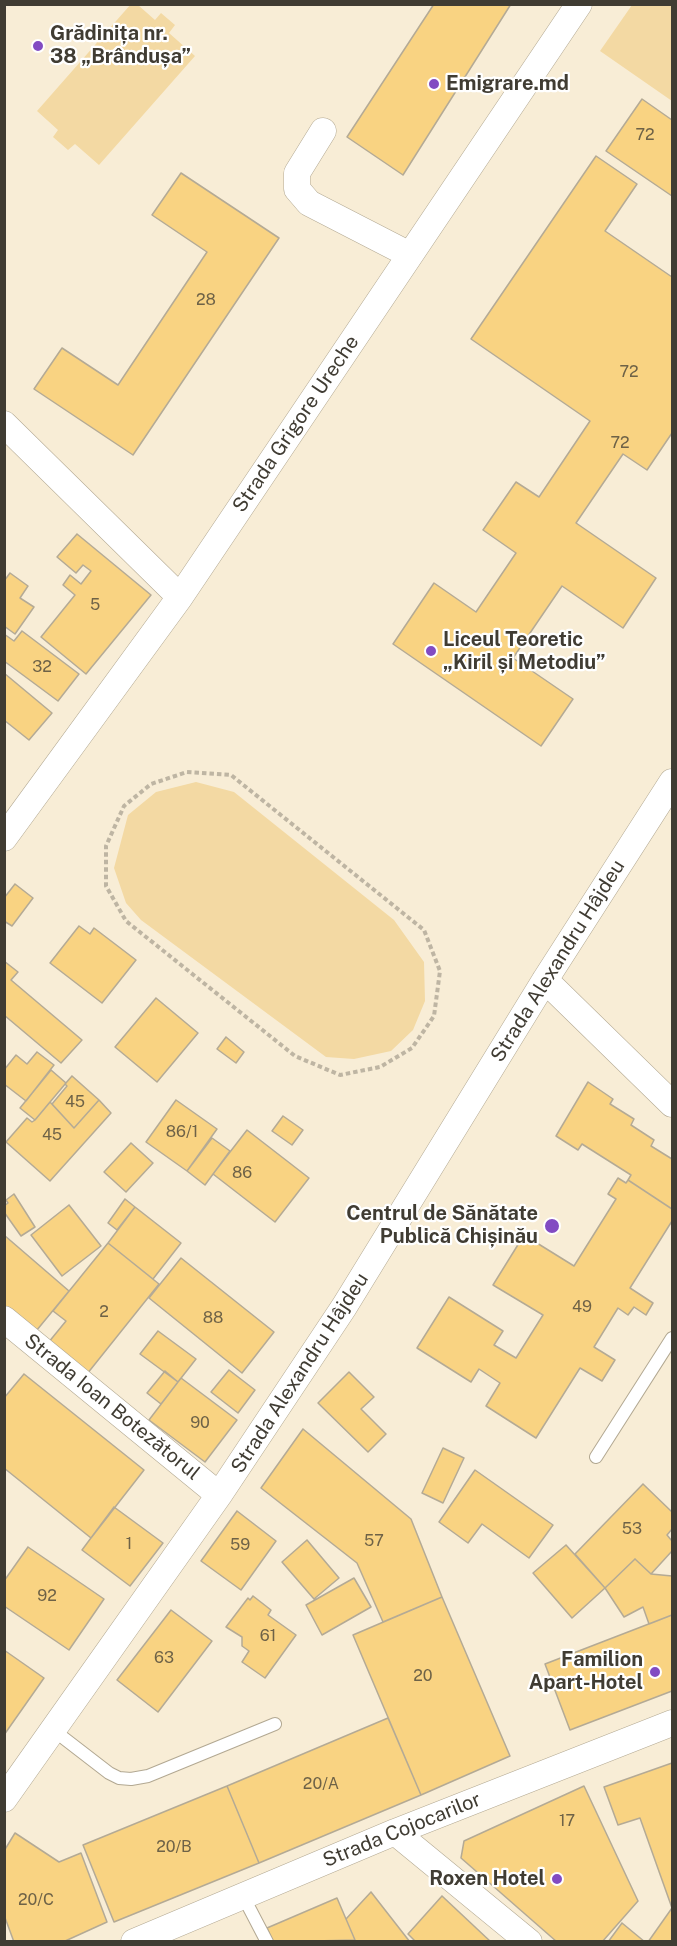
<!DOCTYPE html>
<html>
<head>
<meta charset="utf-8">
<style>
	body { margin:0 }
	#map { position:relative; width:677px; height:1946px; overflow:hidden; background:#f8edd6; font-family:"Public Sans",sans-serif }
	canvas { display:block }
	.frame { position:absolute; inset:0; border:6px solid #403c33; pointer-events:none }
</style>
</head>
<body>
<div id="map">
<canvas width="677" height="1946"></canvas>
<div class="frame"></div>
</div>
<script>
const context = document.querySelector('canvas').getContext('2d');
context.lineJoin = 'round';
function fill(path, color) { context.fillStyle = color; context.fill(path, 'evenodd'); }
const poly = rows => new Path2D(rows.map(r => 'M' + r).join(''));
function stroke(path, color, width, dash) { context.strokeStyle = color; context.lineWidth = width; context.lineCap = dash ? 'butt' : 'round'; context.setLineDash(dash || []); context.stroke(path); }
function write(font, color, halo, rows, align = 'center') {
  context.font = font + ' "Public Sans",sans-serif'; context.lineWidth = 4.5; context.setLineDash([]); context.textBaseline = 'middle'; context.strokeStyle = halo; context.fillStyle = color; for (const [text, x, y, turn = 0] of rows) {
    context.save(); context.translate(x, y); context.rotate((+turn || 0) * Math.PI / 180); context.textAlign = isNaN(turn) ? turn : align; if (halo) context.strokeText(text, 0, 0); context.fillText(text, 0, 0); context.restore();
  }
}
fill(poly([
	[131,4,138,5,155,20,161,13,175,25,169,33,195,56,99,165,75,144,68,150,53,137,58,130,37,111],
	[632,5,672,5,672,101,600,51],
	[196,782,234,792,394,920,424,962,425,1001,413,1030,391,1051,354,1059,326,1057,141,920,126,903,114,868,128,815,156,792]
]), '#f3d9a3');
const building = poly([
	[434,4,511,4,403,175,347,137,434,4],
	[642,99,672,120,672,196,606,151,642,99],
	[596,156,637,184,605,231,672,277,672,433,647,470,623,454,576,523,656,578,623,628,562,586,513,658,573,699,541,746,393,644,434,583,476,612,516,553,483,530,516,482,539,497,590,421,471,339,596,156],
	[181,173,279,238,133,455,34,389,62,348,118,385,207,252,152,215,181,173],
	[77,534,151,595,86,674,41,637,75,595,63,585,70,575,81,584,91,571,83,565,76,573,57,557,77,534],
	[10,573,28,586,20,598,34,607,15,634,4,626,4,581,10,573],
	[22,631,79,674,58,701,4,661,4,634,14,641,22,631],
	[4,673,52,713,29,740,4,720,4,673],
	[15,884,33,898,12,926,4,921,4,898,15,884],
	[79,926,90,934,94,928,136,960,102,1003,50,963,79,926],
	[4,961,18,972,11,980,82,1040,61,1063,4,1015,4,961],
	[156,998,198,1033,157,1082,115,1047,156,998],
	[226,1037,244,1052,236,1063,217,1049,226,1037],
	[37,1052,54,1065,26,1101,4,1084,4,1070,16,1055,27,1064,37,1052],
	[51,1070,66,1083,35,1120,20,1108,51,1070],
	[72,1076,99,1100,74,1128,52,1104,67,1086,65,1084,72,1076],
	[588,1082,613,1099,610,1104,634,1119,631,1125,654,1140,651,1146,672,1159,672,1209,628,1180,631,1175,582,1144,578,1150,556,1136,588,1082],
	[99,1100,111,1113,50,1181,6,1142,27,1118,32,1122,35,1120,50,1102,74,1128,99,1100],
	[176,1100,217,1129,187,1171,146,1142,176,1100],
	[283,1116,303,1130,292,1145,272,1131,283,1116],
	[247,1130,309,1178,275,1222,213,1174,247,1130],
	[212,1138,230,1151,205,1185,187,1171,212,1138],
	[131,1143,153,1163,126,1192,104,1172,131,1143],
	[618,1178,626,1183,628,1180,672,1209,672,1221,630,1288,653,1303,646,1315,634,1307,628,1315,618,1308,594,1347,615,1360,602,1381,580,1368,536,1438,486,1406,500,1383,479,1369,471,1382,417,1348,449,1297,503,1331,494,1345,516,1358,543,1315,493,1285,524,1235,574,1266,616,1199,608,1194,618,1178],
	[14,1194,35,1227,21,1236,4,1212,4,1206,8,1203,6,1200,14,1194],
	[125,1199,135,1207,117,1230,108,1223,125,1199],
	[69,1205,101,1246,62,1276,31,1235,69,1205],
	[135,1207,181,1243,153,1279,108,1243,135,1207],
	[4,1235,69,1291,32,1336,4,1312,4,1235],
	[108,1243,159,1284,87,1374,48,1343,66,1321,53,1311,108,1243],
	[181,1258,274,1332,242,1373,149,1298,181,1258],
	[158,1331,196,1359,178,1382,140,1354,158,1331],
	[229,1370,255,1390,238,1413,211,1392,229,1370],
	[165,1371,178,1382,161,1404,147,1393,165,1371],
	[349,1372,374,1397,361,1409,386,1434,368,1452,318,1403,349,1372],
	[24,1374,144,1470,91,1538,4,1468,4,1398,24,1374],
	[181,1378,237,1420,205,1462,149,1420,181,1378],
	[303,1429,411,1519,442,1597,383,1622,357,1563,261,1488,303,1429],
	[443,1448,464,1458,443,1503,422,1493,443,1448],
	[475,1470,553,1525,529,1558,482,1524,468,1543,439,1522,475,1470],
	[643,1484,672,1512,672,1529,667,1535,672,1541,672,1551,651,1574,635,1559,605,1588,575,1554,643,1484],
	[114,1507,163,1543,130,1586,82,1550,114,1507],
	[237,1511,276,1541,241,1590,201,1561,237,1511],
	[307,1540,339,1578,314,1599,282,1562,307,1540],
	[566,1545,605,1588,572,1618,533,1573,566,1545],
	[28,1547,104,1599,69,1650,4,1606,4,1581,28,1547],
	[635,1559,651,1574,672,1576,672,1615,649,1624,643,1607,624,1617,605,1588,635,1559],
	[354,1578,371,1607,322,1635,306,1605,354,1578],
	[253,1596,271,1610,268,1615,296,1635,265,1678,242,1662,249,1651,242,1646,242,1637,226,1627,248,1598,250,1600,253,1596],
	[442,1597,510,1756,421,1795,353,1635,442,1597],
	[171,1610,212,1641,158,1712,117,1680,171,1610],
	[672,1615,672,1691,570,1730,545,1664,672,1615],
	[4,1650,44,1678,4,1735,4,1650],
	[388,1718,421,1795,259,1863,227,1786,388,1718],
	[672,1763,672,1942,648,1942,672,1908,640,1818,618,1825,604,1787,672,1763],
	[227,1786,259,1863,114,1922,83,1845,227,1786],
	[584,1786,638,1901,602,1942,557,1942,461,1858,464,1841,584,1786],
	[15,1833,59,1862,81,1853,107,1922,63,1942,14,1942,4,1915,4,1851,15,1833],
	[371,1892,410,1942,351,1942,355,1940,346,1919,371,1892],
	[442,1896,491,1942,416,1942,408,1934,442,1896],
	[337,1898,355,1940,273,1942,267,1928,337,1898],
	[622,1923,645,1942,608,1942,622,1923]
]);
fill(building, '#f9d382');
stroke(building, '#b4aa95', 1.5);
const service = poly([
	[596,1457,672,1338],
	[52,1729,109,1773,119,1778,131,1779,148,1776,275,1724],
	[243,1896,267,1942]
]);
const minor = poly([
	[323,131,297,173,297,189,309,203,410,255],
	[4,424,180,597],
	[4,838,180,597,579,4],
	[545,980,672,1104],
	[4,1319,219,1495],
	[4,1799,219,1495,344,1307,545,980,672,782],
	[395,1832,529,1942],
	[134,1942,395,1832,672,1723]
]);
stroke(service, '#b2a892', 14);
stroke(minor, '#b2a892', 27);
stroke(poly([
	[187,772,231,775,424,930,440,971,434,1016,412,1048,380,1067,340,1075,295,1056,126,921,106,886,106,846,124,806,151,784,187,772]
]), '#beb5a3', 4, [4.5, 3]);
stroke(service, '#fff', 12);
stroke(minor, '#fff', 26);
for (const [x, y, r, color] of [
	[38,46,6,"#824bc2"],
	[434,84,6,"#824bc2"],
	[431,651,6,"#824bc2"],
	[552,1226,8,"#824bc2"],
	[655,1672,6,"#824bc2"],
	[557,1879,6,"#824bc2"]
]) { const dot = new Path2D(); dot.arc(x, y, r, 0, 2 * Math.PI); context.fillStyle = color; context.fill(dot); stroke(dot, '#fff', 2); }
write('16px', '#6e6247', null, [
	["72",645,135],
	["28",206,300],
	["72",629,372],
	["72",620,443],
	["5",95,605],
	["32",42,667],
	["45",75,1102],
	["86/1",182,1132],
	["45",52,1135],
	["86",242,1173],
	["49",582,1307],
	["2",104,1312],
	["88",213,1318],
	["90",200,1423],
	["53",632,1529],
	["57",374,1541],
	["1",129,1544],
	["59",240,1545],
	["92",47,1596],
	["61",268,1636],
	["63",164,1658],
	["20",423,1676],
	["20/A",321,1784],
	["17",567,1821],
	["20/B",174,1847],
	["20/C",36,1900]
]);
write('bold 20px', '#403c33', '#fff', [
	["Grădinița nr.",50,34],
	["38 „Brândușa”",50,57],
	["Emigrare.md",446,84],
	["Liceul Teoretic",443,640],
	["„Kiril și Metodiu”",443,663],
	["Centrul de Sănătate",538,1214,"right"],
	["Publică Chișinău",538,1237,"right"],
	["Familion",643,1660,"right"],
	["Apart-Hotel",643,1683,"right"],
	["Roxen Hotel",545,1879,"right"]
], 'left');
write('20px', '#403c33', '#fff', [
	["Strada Grigore Ureche",296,424,-56],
	["Strada Alexandru Hâjdeu",558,961,-58],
	["Strada Alexandru Hâjdeu",300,1373,-57],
	["Strada Ioan Botezătorul",112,1407,39],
	["Strada Cojocarilor",402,1830,-22]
]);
</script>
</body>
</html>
